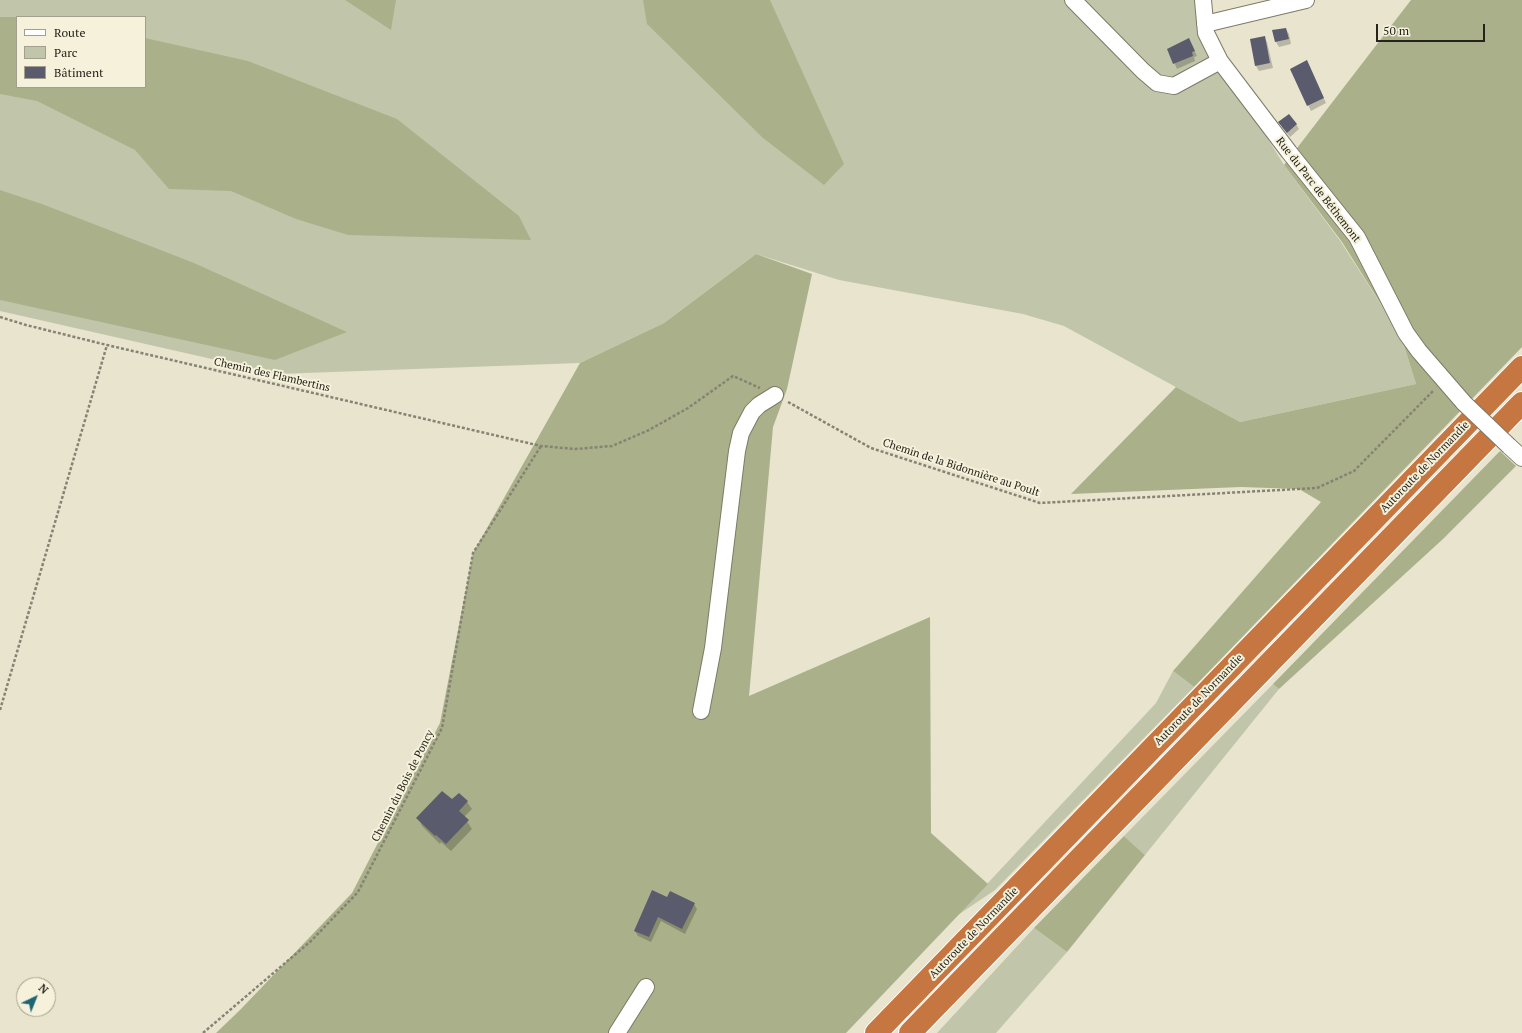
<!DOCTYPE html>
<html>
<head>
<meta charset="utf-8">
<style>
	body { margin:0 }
	#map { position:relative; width:1522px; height:1033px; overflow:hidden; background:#e8e4ce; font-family:"PT Serif",serif }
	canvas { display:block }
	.legend { position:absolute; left:16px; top:16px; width:130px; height:72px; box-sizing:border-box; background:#f5f1db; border:1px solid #a29f8e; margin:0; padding:5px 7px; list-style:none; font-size:12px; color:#25231b }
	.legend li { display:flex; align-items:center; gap:8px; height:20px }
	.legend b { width:20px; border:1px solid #a29f8e }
	.north { position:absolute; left:16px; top:977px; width:40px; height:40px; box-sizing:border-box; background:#f5f1db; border:1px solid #a29f8e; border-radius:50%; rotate:43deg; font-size:11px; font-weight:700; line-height:16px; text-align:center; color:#25231b }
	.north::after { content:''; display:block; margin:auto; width:14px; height:18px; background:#1f6675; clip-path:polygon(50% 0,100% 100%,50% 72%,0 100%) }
	.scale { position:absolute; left:1376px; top:24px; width:109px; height:18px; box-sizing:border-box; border:2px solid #25231b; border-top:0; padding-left:5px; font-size:12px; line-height:14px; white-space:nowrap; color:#25231b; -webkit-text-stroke:3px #f5f1db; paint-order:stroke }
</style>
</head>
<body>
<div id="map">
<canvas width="1522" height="1033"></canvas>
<ul class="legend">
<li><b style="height:5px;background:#fff"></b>Route</li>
<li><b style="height:11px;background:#c1c6aa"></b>Parc</li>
<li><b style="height:11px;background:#5a5b6d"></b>Bâtiment</li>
</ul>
<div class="north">N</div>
<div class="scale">50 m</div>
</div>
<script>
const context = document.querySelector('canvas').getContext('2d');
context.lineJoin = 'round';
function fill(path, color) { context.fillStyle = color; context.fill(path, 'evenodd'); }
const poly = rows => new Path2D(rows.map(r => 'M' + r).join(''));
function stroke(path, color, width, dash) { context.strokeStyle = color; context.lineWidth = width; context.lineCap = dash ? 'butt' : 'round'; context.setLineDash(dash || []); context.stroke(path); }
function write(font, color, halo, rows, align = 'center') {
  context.font = font + ' "PT Serif",serif'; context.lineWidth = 4; context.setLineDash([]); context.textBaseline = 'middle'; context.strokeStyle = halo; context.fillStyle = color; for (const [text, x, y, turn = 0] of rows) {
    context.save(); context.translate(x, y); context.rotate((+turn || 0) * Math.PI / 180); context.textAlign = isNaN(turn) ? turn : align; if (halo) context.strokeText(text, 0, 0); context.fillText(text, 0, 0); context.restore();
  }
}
fill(poly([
	[0,0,1197,0,1200,29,1284,165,1341,242,1401,336,1416,384,1240,422,1064,326,1023,314,839,280,756,254,664,323,580,363,278,374,0,311],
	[17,17,145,17,145,87,17,87],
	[1173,671,1194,687,995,890,958,915,1156,703],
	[1273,684,1279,689,1145,855,1124,836],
	[1034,928,1067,952,996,1033,937,1033]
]), '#c1c6aa');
fill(poly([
	[345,0,396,0,391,30],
	[643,0,770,0,844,164,824,185,763,138,647,24],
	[1411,0,1522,0,1522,347,1194,687,1173,671,1321,502,1299,489,1241,487,1071,494,1176,387,1240,422,1416,384,1401,336,1342,242,1284,165],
	[0,17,17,17,17,87,145,87,145,38,248,61,397,119,519,216,531,240,348,235,296,219,231,191,169,189,135,150,37,101,0,94],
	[0,190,42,204,194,263,347,332,275,360,0,300],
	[756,254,812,274,787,389,773,427,749,696,930,617,931,833,988,884,846,1033,216,1033,240,1010,352,893,440,723,473,553,580,363,664,323],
	[1500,451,1516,466,1443,539,1279,689,1273,684],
	[1124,836,1145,855,1067,952,1034,928]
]), '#aab18a');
fill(poly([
	[1286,29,1289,34,1291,44,1279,47,1276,42],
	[1264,37,1267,42,1273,68,1259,71,1256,66],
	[1189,39,1197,56,1194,57,1195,61,1177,69,1169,50],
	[1309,66,1326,103,1311,111,1291,69],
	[1296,124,1299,129,1290,137,1282,127],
	[452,801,467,802,472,809,464,817,472,829,451,851,441,842,440,844,422,826,418,818],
	[667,898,694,904,697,909,685,934,661,921,651,942,638,936,635,931]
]), '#0003');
fill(poly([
	[1286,28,1289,39,1275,42,1272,30],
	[1265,36,1270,63,1255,66,1250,39],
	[1189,38,1195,51,1192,52,1193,56,1173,64,1167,49],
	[1307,60,1324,98,1307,106,1290,69],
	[1289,114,1297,124,1287,133,1278,122],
	[442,791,452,799,459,793,468,801,459,811,469,820,446,844,436,835,435,836,416,818],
	[652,890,667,897,670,891,695,903,682,929,658,917,649,937,634,931]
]), '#5a5b6d');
const minor = poly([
	[1073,0,1143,71,1157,83,1174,86,1220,61],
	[1203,0,1206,33,1220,61,1289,152,1357,237,1406,333,1419,351,1464,403],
	[1205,24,1306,0],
	[1509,446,1522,458],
	[701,711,713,648,737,451,741,433,752,412,759,405,775,395],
	[617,1033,646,987]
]);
const highway = poly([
	[876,1033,1522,367],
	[910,1033,1522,403]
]);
stroke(minor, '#7e7a66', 18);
stroke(highway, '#fff', 24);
stroke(poly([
	[0,317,26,325,107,345,541,446,575,449,612,446,649,430,688,408,733,376,760,388],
	[788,402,871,448,1040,503,1317,488,1354,471,1434,390],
	[0,710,107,345],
	[203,1033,311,941,358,892,442,728,473,553,541,446]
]), '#868374', 2.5, [3, 2]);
stroke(minor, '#fff', 16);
stroke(highway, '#c67641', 22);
const minorBridge = poly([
	[1464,403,1509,446]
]);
stroke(minorBridge, '#7e7a66', 18, []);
stroke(minorBridge, '#fff', 16);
write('11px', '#25231b', '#f5f1db', [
	["Rue du Parc de Béthemont",1318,190,52],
	["Chemin des Flambertins",272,375,13],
	["Autoroute de Normandie",1425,467,-46],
	["Chemin de la Bidonnière au Poult",961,468,18],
	["Autoroute de Normandie",1199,700,-46],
	["Chemin du Bois de Poncy",403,786,-63],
	["Autoroute de Normandie",974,933,-46]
]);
</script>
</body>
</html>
